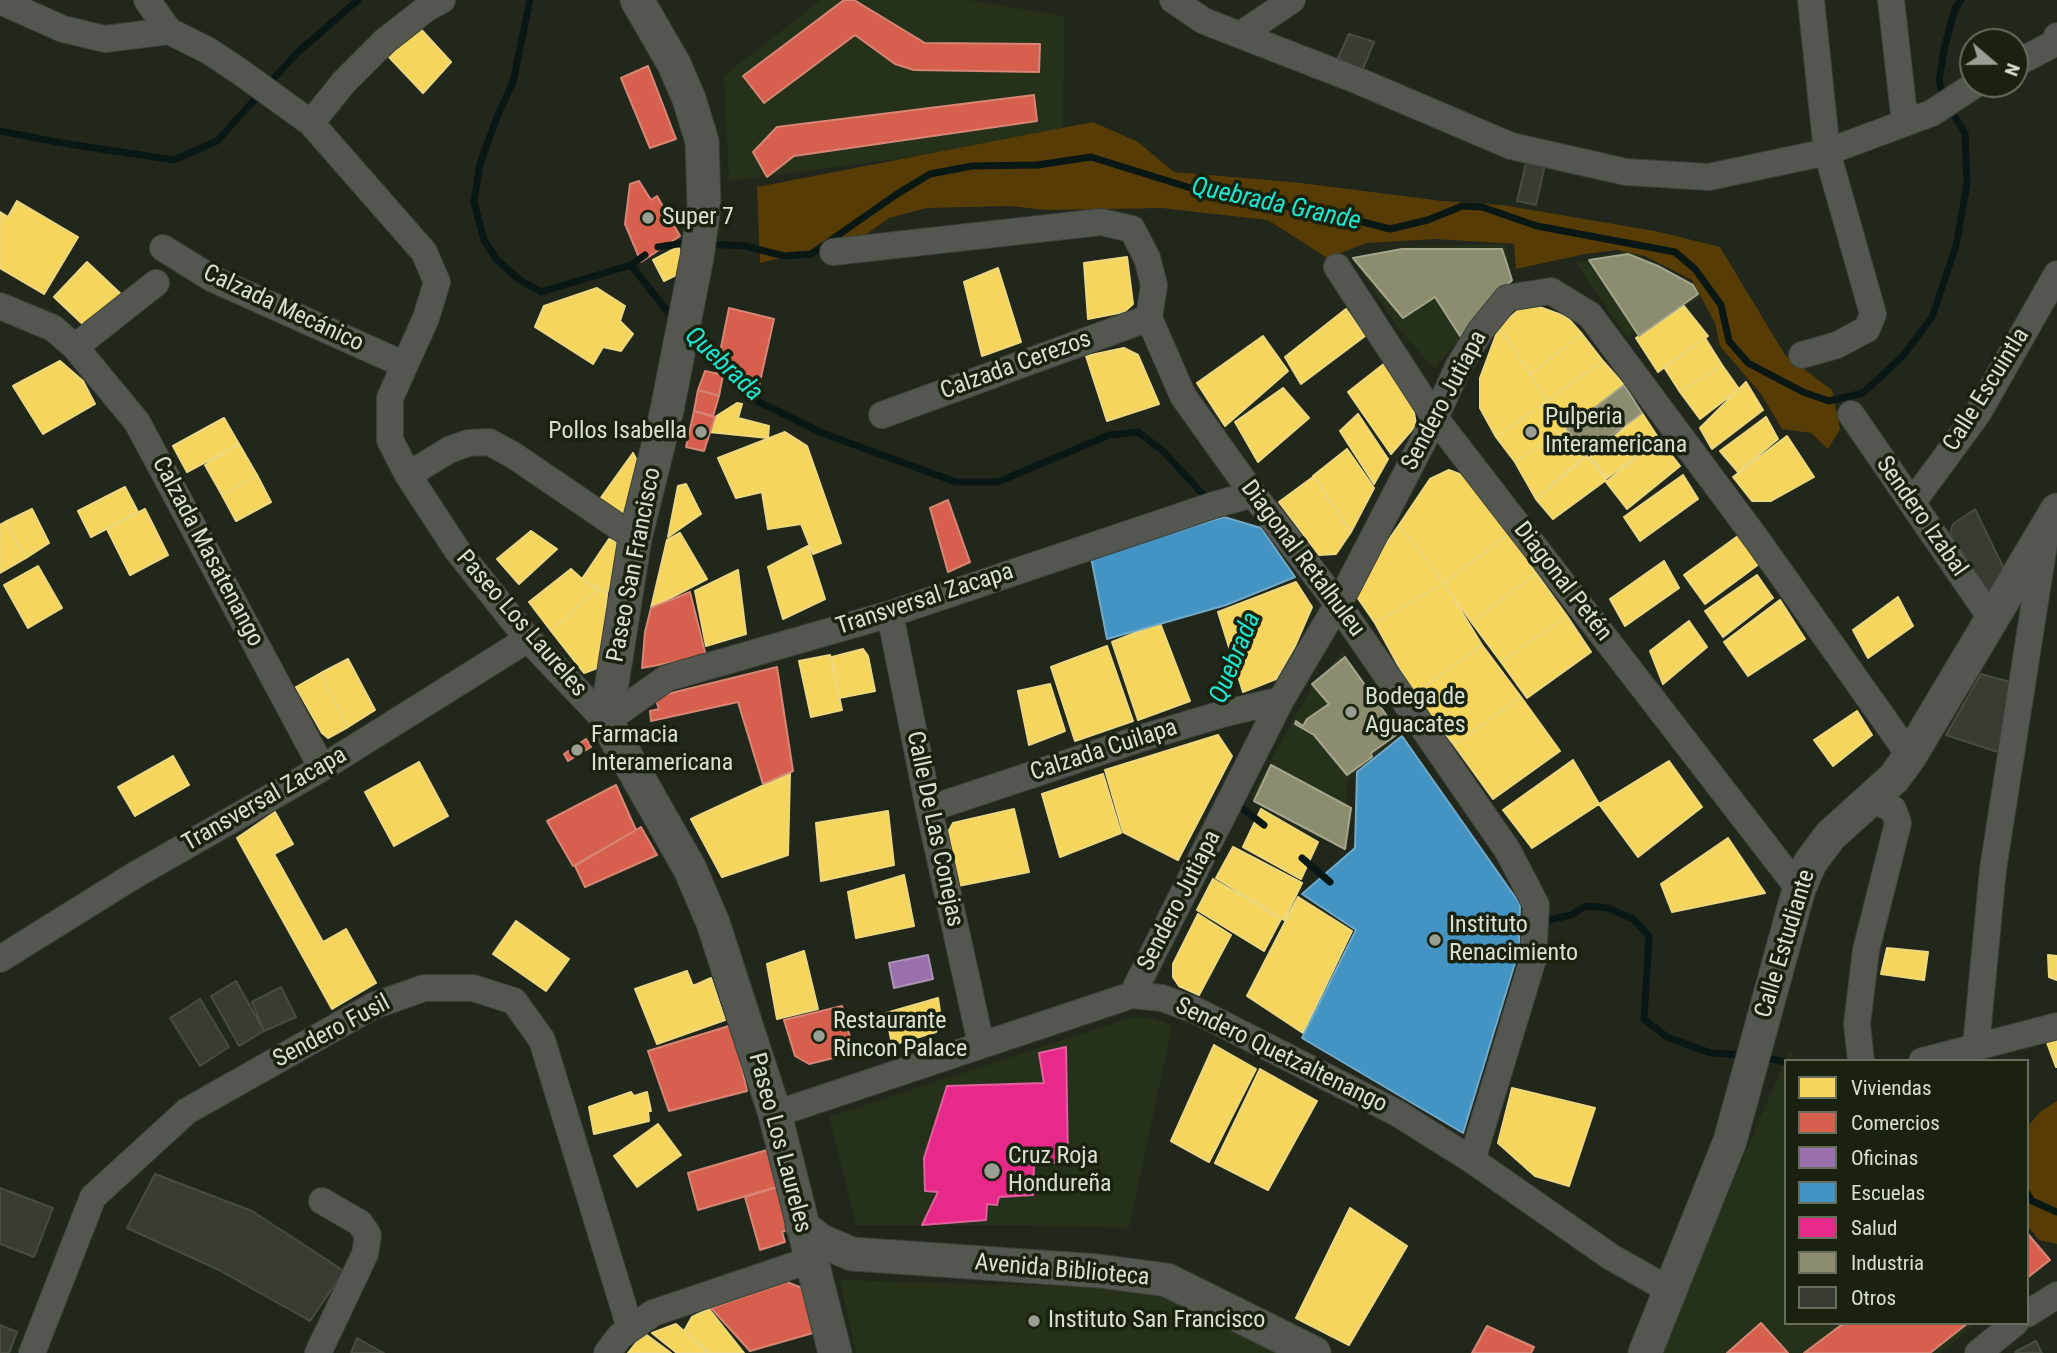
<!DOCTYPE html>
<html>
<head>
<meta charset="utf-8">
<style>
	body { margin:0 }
	#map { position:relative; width:2057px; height:1353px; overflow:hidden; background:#22271c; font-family:"Roboto Condensed",sans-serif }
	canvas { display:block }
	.legend { position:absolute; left:1784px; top:1059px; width:245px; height:266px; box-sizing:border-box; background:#19220f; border:2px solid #666e5d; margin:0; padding:9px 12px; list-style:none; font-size:21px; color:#d9e0d3 }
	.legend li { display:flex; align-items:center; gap:14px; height:35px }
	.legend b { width:35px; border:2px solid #666e5d }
	.north { position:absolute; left:1959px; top:28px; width:70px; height:70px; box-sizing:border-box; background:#19220f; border:2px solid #666e5d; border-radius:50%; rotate:110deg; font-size:19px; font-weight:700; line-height:28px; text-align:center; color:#d9e0d3 }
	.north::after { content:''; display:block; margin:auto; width:24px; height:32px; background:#999f93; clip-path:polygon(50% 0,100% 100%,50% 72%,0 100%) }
</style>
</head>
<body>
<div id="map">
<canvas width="2057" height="1353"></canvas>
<ul class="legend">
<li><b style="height:19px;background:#f6d55c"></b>Viviendas</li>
<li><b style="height:19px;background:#d6604d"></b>Comercios</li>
<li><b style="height:19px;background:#9970ab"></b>Oficinas</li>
<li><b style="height:19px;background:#4393c3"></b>Escuelas</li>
<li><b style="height:19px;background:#e7298a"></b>Salud</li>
<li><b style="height:19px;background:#8c8c6e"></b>Industria</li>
<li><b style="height:19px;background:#393c32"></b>Otros</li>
</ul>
<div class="north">N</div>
</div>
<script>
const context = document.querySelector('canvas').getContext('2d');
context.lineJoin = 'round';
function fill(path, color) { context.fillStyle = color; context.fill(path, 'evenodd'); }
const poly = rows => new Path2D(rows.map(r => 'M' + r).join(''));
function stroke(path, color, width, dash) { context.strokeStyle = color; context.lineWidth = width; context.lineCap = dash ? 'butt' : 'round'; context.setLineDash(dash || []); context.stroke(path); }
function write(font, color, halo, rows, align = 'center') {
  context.font = font + ' "Roboto Condensed",sans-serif'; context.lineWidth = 7; context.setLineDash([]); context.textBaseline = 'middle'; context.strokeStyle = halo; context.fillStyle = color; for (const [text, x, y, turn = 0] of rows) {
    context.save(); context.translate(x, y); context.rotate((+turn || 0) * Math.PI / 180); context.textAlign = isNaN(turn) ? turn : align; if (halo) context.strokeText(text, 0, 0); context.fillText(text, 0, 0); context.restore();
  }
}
fill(poly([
	[821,0,968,0,1064,16,1063,137,729,181,724,76],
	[1505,244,1513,281,1457,341,1435,369,1398,328,1353,258,1403,247],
	[1627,250,1693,284,1701,297,1627,337,1576,263],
	[1343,652,1400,732,1347,781,1346,852,1250,798,1313,685],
	[1133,1017,1154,1018,1172,1026,1129,1228,1021,1225,856,1225,829,1117],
	[1789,1051,1796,1061,1786,1061,1786,1323,1977,1323,1941,1353,1660,1353],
	[840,1280,1158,1289,1281,1353,856,1353]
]), '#26311a');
fill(poly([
	[1093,122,1138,142,1174,172,1301,183,1442,201,1502,205,1655,231,1720,247,1785,355,1832,390,1840,429,1828,449,1811,433,1782,429,1761,394,1720,346,1715,323,1692,280,1645,256,1617,250,1585,254,1516,269,1514,244,1437,239,1367,243,1327,258,1268,220,1162,208,1047,210,1010,206,927,208,889,218,858,240,760,263,757,187],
	[2057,1101,2057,1244,2039,1240,2027,1225,2027,1127,2041,1111]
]), '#583c06');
const homes = poly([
	[417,25,451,62,423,93,388,56,417,25],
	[17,201,78,237,44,294,0,268,0,212,8,217,17,201],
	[678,247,692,267,664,281,653,260,678,247],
	[1127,257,1133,304,1124,312,1088,319,1084,263,1127,257],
	[87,262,124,297,91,332,54,297,87,262],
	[998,268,1021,342,982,356,964,282,998,268],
	[597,288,625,306,620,321,633,334,621,351,603,347,593,364,535,327,544,306,597,288],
	[1534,305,1567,317,1582,334,1530,374,1499,327,1522,307,1534,305],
	[1684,306,1708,336,1658,372,1636,338,1684,306],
	[1346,309,1365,336,1301,384,1285,357,1346,309],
	[1499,327,1547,401,1496,437,1480,408,1480,378,1499,327],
	[1582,334,1603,361,1547,401,1530,374,1582,334],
	[1263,336,1288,371,1225,426,1197,383,1263,336],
	[1705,338,1722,365,1680,392,1664,367,1705,338],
	[1124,348,1138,355,1159,404,1107,421,1086,356,1124,348],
	[60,361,83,381,95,404,43,434,13,386,60,361],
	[1603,361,1624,385,1567,429,1547,401,1603,361],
	[1385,363,1413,406,1416,425,1391,454,1348,392,1385,363],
	[1722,365,1739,389,1700,419,1680,392,1722,365],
	[1746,382,1763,410,1712,449,1700,428,1746,382],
	[1283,388,1309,418,1258,462,1235,422,1283,388],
	[1547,401,1567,429,1515,462,1496,437,1547,401],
	[737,403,742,404,738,418,769,426,768,438,709,432,715,417,737,403],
	[1642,413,1659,439,1607,478,1590,457,1642,413],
	[1358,414,1388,459,1374,484,1340,431,1358,414],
	[1766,417,1778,439,1738,472,1720,451,1766,417],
	[224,418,239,444,187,472,173,446,224,418],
	[1567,429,1586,454,1536,499,1515,462,1567,429],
	[785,432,807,446,841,543,813,554,801,524,768,529,762,492,736,498,718,458,785,432],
	[1787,436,1814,477,1771,501,1752,501,1733,477,1787,436],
	[1659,439,1680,466,1627,509,1606,482,1659,439],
	[239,444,257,475,222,495,205,465,239,444],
	[1347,449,1374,488,1351,532,1313,476,1347,449],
	[633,453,643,472,626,517,600,499,633,453],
	[1587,456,1606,480,1553,519,1536,499,1587,456],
	[1449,470,1467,477,1509,534,1444,583,1399,525,1430,479,1449,470],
	[257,475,271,502,236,521,222,495,257,475],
	[1683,475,1698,499,1640,541,1624,517,1683,475],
	[1313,477,1351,532,1336,554,1319,555,1279,502,1313,477],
	[686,484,701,514,668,537,678,486,686,484],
	[125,487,138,512,91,537,78,511,125,487],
	[32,509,49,543,26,558,5,522,32,509],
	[145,509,168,555,130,575,107,529,145,509],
	[5,522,26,558,0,573,0,525,5,522],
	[1399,525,1444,583,1375,623,1353,591,1399,525],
	[531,531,557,549,519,584,497,559,531,531],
	[680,533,707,579,651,608,667,540,680,533],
	[1509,534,1536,573,1472,623,1444,583,1509,534],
	[1738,536,1759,564,1705,604,1684,575,1738,536],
	[609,539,622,544,607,594,582,579,609,539],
	[808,546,825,599,783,619,768,567,808,546],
	[1664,561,1679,588,1625,626,1610,599,1664,561],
	[38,566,62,608,28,628,4,585,38,566],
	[571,569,582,579,598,588,551,631,529,602,571,569],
	[738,570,746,634,706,646,695,591,738,570],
	[1536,573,1567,616,1501,662,1472,623,1536,573],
	[1757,575,1773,598,1723,637,1705,611,1757,575],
	[1296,582,1312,607,1295,646,1276,679,1243,692,1218,612,1296,582],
	[1444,583,1482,645,1414,694,1375,623,1444,583],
	[598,588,607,594,603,666,584,673,551,631,598,588],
	[1898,597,1913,626,1868,658,1853,630,1898,597],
	[1780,600,1805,639,1748,676,1724,642,1780,600],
	[1567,616,1591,652,1527,698,1501,662,1567,616],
	[1689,621,1707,647,1663,684,1650,651,1689,621],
	[1160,623,1190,701,1138,720,1112,642,1160,623],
	[1482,645,1521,697,1454,745,1414,694,1482,645],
	[1107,646,1133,721,1075,741,1051,667,1107,646],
	[863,649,868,656,875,691,839,698,832,657,863,649],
	[830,655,842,710,811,717,799,661,830,655],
	[348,659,375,710,348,727,321,673,348,659],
	[321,673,348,727,328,738,322,733,296,687,321,673],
	[1050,684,1065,731,1029,745,1018,691,1050,684],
	[1521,697,1560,751,1493,799,1454,745,1521,697],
	[1857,711,1872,735,1833,766,1814,740,1857,711],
	[1218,735,1232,756,1178,860,1123,832,1105,770,1218,735],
	[173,756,189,785,135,816,118,787,173,756],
	[1573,760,1599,804,1532,848,1503,810,1573,760],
	[1669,761,1702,807,1638,857,1599,804,1669,761],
	[419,762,448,816,394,846,365,792,419,762],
	[790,773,788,855,722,877,691,819,790,773],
	[1103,774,1121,833,1060,857,1042,794,1103,774],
	[1014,809,1029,872,958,886,946,836,953,823,1014,809],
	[1261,809,1318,842,1301,879,1243,847,1261,809],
	[888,811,894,865,821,881,816,823,888,811],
	[275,812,293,844,274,854,323,942,346,929,376,983,332,1009,237,838,275,812],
	[1728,838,1765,893,1672,912,1661,884,1728,838],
	[1233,847,1302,883,1284,920,1216,878,1233,847],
	[904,875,914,926,856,938,848,892,904,875],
	[1213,879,1281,919,1264,951,1197,910,1213,879],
	[1298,897,1352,931,1303,1033,1247,996,1298,897],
	[1198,914,1231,935,1199,995,1179,986,1173,977,1173,964,1198,914],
	[516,921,569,959,546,991,493,954,516,921],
	[1887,948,1928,952,1924,980,1881,974,1887,948],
	[804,951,818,1009,777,1019,767,964,804,951],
	[2048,955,2057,956,2057,980,2049,977,2048,955],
	[687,971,693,986,711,978,725,1020,657,1044,635,989,687,971],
	[938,998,941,1019,936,1032,892,1045,886,1013,938,998],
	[2057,1037,2057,1067,2056,1067,2046,1040,2057,1037],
	[1214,1045,1256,1069,1209,1162,1171,1141,1214,1045],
	[1260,1069,1317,1101,1268,1190,1215,1163,1260,1069],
	[1512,1088,1595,1108,1569,1186,1535,1176,1498,1143,1512,1088],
	[631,1092,634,1096,647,1092,651,1111,648,1111,649,1121,594,1134,589,1107,631,1092],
	[658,1124,681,1155,637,1187,614,1156,658,1124],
	[1350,1208,1407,1246,1349,1345,1296,1318,1350,1208],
	[709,1309,744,1353,710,1353,684,1331,692,1317,709,1309],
	[676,1324,708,1353,677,1353,652,1333,676,1324],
	[644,1333,671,1353,628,1353,644,1333]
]);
fill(homes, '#f6d55c');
stroke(homes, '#edd880', 2);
const shops = poly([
	[844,0,854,0,925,43,1040,44,1039,72,914,70,895,64,855,35,764,103,743,76,844,0],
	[648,66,676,139,650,148,621,78,648,66],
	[1034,95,1037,121,794,156,767,177,753,152,777,127,1034,95],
	[639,181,651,200,657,196,680,236,641,262,625,224,630,184,639,181],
	[729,308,774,319,759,386,716,372,729,308],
	[705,371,723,375,719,396,698,390,705,371],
	[698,390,719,396,713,416,694,411,698,390],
	[694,411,715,417,704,451,686,447,694,411],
	[948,500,970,562,948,572,930,508,948,500],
	[690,592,706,656,642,668,645,632,651,608,690,592],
	[777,667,793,771,763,784,738,702,651,721,650,711,659,709,655,697,777,667],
	[586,739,591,747,568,761,564,754,586,739],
	[616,785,636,830,573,866,547,821,616,785],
	[641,827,657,855,585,887,575,866,641,827],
	[842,1006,854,1053,809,1064,795,1056,784,1020,842,1006],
	[732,1025,747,1091,669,1111,648,1051,732,1025],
	[767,1150,777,1187,698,1210,688,1173,767,1150],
	[777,1187,790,1229,782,1232,785,1242,760,1250,745,1197,777,1187],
	[2027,1233,2050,1260,2027,1278,2027,1233],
	[787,1282,802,1288,813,1333,750,1351,711,1308,787,1282],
	[1761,1323,1788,1353,1727,1353,1761,1323],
	[1844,1323,1968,1323,1930,1353,1804,1353,1844,1323],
	[1487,1326,1534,1347,1531,1353,1472,1353,1487,1326]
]);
fill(shops, '#d6604d');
stroke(shops, '#d78675', 2);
const offices = poly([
	[928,955,933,979,894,988,889,963,928,955]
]);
fill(offices, '#9970ab');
stroke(offices, '#ac92b7', 2);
const schools = poly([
	[1224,517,1261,528,1295,577,1226,605,1107,639,1091,557,1224,517],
	[1402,736,1520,904,1519,950,1463,1133,1302,1038,1356,930,1302,894,1355,848,1357,772,1402,736]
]);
fill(schools, '#4393c3');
stroke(schools, '#70aac8', 2);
const health = poly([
	[1066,1047,1068,1162,1034,1164,1033,1195,999,1197,997,1205,987,1204,986,1220,922,1225,938,1192,925,1191,924,1158,947,1086,1044,1083,1039,1053,1066,1047]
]);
fill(health, '#e7298a');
stroke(health, '#e360a0', 2);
const industry = poly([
	[1402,249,1502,249,1512,280,1460,336,1435,297,1403,318,1353,258,1402,249],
	[1628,254,1658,266,1693,285,1698,294,1639,336,1589,260,1628,254],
	[1624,385,1642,413,1586,454,1567,429,1624,385],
	[1345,657,1399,733,1371,753,1372,757,1347,775,1314,735,1295,724,1296,721,1303,726,1307,719,1329,704,1312,684,1345,657],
	[1271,765,1351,808,1345,849,1254,801,1271,765]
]);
fill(industry, '#8c8c6e');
stroke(industry, '#a3a58c', 2);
stroke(poly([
	[530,0,513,82,497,117,480,164,474,202,484,240,497,260,520,280,541,292,631,265,645,255],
	[1943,97,1939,80,1945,45,1955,9,1961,0],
	[0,131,62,143,174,160,217,141,297,53,358,0],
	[706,244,745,246,784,256,811,254,897,194,930,174,972,166,1037,165,1091,157,1210,194,1328,213,1390,229,1428,220,1462,206,1482,207,1537,226,1675,252,1695,269,1721,305,1729,341,1748,363,1803,392,1829,401,1863,393,1903,356,1932,317,1956,246,1967,184,1965,133,1949,107],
	[658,247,691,242],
	[631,265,675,321],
	[691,336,757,401,822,433,956,482,998,482,1109,435,1138,432,1164,452,1208,500],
	[1215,710,1238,657],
	[1234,802,1264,825],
	[1302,858,1330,882],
	[1540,922,1571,915,1586,906,1608,908,1633,919,1649,936,1644,1019,1667,1037,1694,1047,1711,1053,1744,1055],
	[1762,1057,1786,1062],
	[2027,1193,2032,1201,2057,1212]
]), '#091815', 7);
const building = poly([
	[1349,34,1374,42,1362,71,1338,58,1349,34],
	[1527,159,1545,164,1536,205,1517,201,1527,159],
	[1975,509,2005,571,1990,594,1950,534,1953,524,1975,509],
	[1981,674,2014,683,2007,755,1946,735,1981,674],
	[236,981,264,1031,239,1046,211,996,236,981],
	[281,987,296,1017,264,1031,252,1002,281,987],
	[200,999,229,1047,200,1066,170,1018,200,999],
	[155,1174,252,1211,344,1271,310,1321,219,1270,127,1228,155,1174],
	[0,1188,53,1208,34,1257,0,1244,0,1188],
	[0,1325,17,1332,9,1353,0,1353,0,1325],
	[357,1338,384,1353,351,1353,357,1338],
	[2036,1341,2042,1353,2016,1353,2015,1352,2036,1341]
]);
fill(building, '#393c32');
stroke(building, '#494b42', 2);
const minor = poly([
	[147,0,169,31,209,51,239,71,311,123,424,252,437,282,426,318,390,398,390,440,408,475,457,550,528,639,606,721,667,678,890,614,1214,505,1253,494],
	[1173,0,1204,21,1361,82,1511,146,1626,172,1709,177,1827,152,1932,113,1976,84],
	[1891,0,1905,123],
	[0,1,63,29,105,39,169,31],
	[1240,35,1292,0],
	[2015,64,2055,43,2057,36],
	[311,123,344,82,385,41,427,8,442,0],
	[163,248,213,279,405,365],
	[833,252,1101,222,1132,229,1147,258,1154,285,1149,318,1183,396,1253,494,1337,603,1508,851,1536,905,1533,959,1472,1160],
	[1337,267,1435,418,1799,889],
	[0,306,53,328,75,347,137,422,322,768],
	[75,347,156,283],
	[1802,355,1837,345,1867,329,1873,314,1827,152,1811,0],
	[1851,414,1991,618],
	[882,415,1149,318],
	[408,475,449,450,468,443,489,442,513,455,635,538],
	[1912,503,1978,413,2057,274],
	[890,614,929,809,981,1044],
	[929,809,1142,738,1222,714,1281,700],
	[0,959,135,875,322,768,528,639],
	[1132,995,1281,700,1346,590,1435,418,1458,367,1481,330,1507,298,1551,291,1590,315,1758,541,1910,756],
	[1976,1046,1993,869,2045,538],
	[1861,1061,1857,1024,1866,950,1898,823,1893,809,1870,799],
	[1922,1061,2057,1026],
	[775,1114,1132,995,1162,998,1197,1011,1397,1113,1472,1160,1611,1257,1671,1291],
	[2027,1314,2057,1295],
	[32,1353,93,1197,187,1111,373,1006,424,988,473,988,514,1001,542,1040,630,1328],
	[318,1353,365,1254,368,1235,360,1223,322,1201],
	[607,1353,620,1336,653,1313,810,1260],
	[1978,1353,2015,1323]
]);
const tertiary = poly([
	[637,0,674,64,689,99,702,141,704,206,697,257,667,410,635,538,606,721,690,869,713,923,775,1114,835,1353],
	[802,1226,821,1241,852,1254,1099,1271,1167,1280,1314,1353],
	[1645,1353,1730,1141,1799,889,1810,863,1830,836,1894,778,1910,756,2057,510]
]);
stroke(minor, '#3d4139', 28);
stroke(tertiary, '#3d4139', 35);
stroke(minor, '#53574f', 26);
stroke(tertiary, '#53574f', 33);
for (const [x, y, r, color] of [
	[648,218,7,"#999f93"],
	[701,432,7,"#999f93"],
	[1531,432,7,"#999f93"],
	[1351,712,7,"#999f93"],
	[577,750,7,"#999f93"],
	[1435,940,7,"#999f93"],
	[819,1036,7,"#999f93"],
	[992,1171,9,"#999f93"],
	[1034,1321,7,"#999f93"]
]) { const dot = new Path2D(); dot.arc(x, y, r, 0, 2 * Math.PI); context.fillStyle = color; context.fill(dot); stroke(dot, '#19220f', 2.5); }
write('24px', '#d9e0d3', '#19220f', [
	["Super 7",662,218],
	["Pulperia",1545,418],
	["Interamericana",1545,446],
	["Pollos Isabella",687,432,"right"],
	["Bodega de",1365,698],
	["Aguacates",1365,726],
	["Farmacia",591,736],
	["Interamericana",591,764],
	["Instituto",1449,926],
	["Renacimiento",1449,954],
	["Restaurante",833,1022],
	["Rincon Palace",833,1050],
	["Cruz Roja",1008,1157],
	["Hondureña",1008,1185],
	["Instituto San Francisco",1048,1321]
], 'left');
write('24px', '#d9e0d3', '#19220f', [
	["Calzada Mecánico",283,309,25],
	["Calzada Cerezos",1016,366,-20],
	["Calle Escuintla",1987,390,-58],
	["Sendero Jutiapa",1445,401,-62],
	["Sendero Izabal",1921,517,55],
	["Calzada Masatenango",207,552,62],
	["Diagonal Retalhuleu",1302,559,53],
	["Paseo San Francisco",635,565,-79],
	["Diagonal Petén",1562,582,52],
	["Transversal Zacapa",925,600,-18],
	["Paseo Los Laureles",521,624,49],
	["Calzada Cuilapa",1104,751,-18],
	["Transversal Zacapa",265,800,-30],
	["Calle De Las Conejas",934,829,78],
	["Sendero Jutiapa",1180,901,-63],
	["Calle Estudiante",1786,944,-73],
	["Sendero Fusil",332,1032,-28],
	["Sendero Quetzaltenango",1281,1056,26],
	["Paseo Los Laureles",779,1143,75],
	["Avenida Biblioteca",1062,1271,5]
]);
write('italic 26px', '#1ee5d1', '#19220f', [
	["Quebrada Grande",1276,205,12],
	["Quebrada",723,365,43],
	["Quebrada",1236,658,-68]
]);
</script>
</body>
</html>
